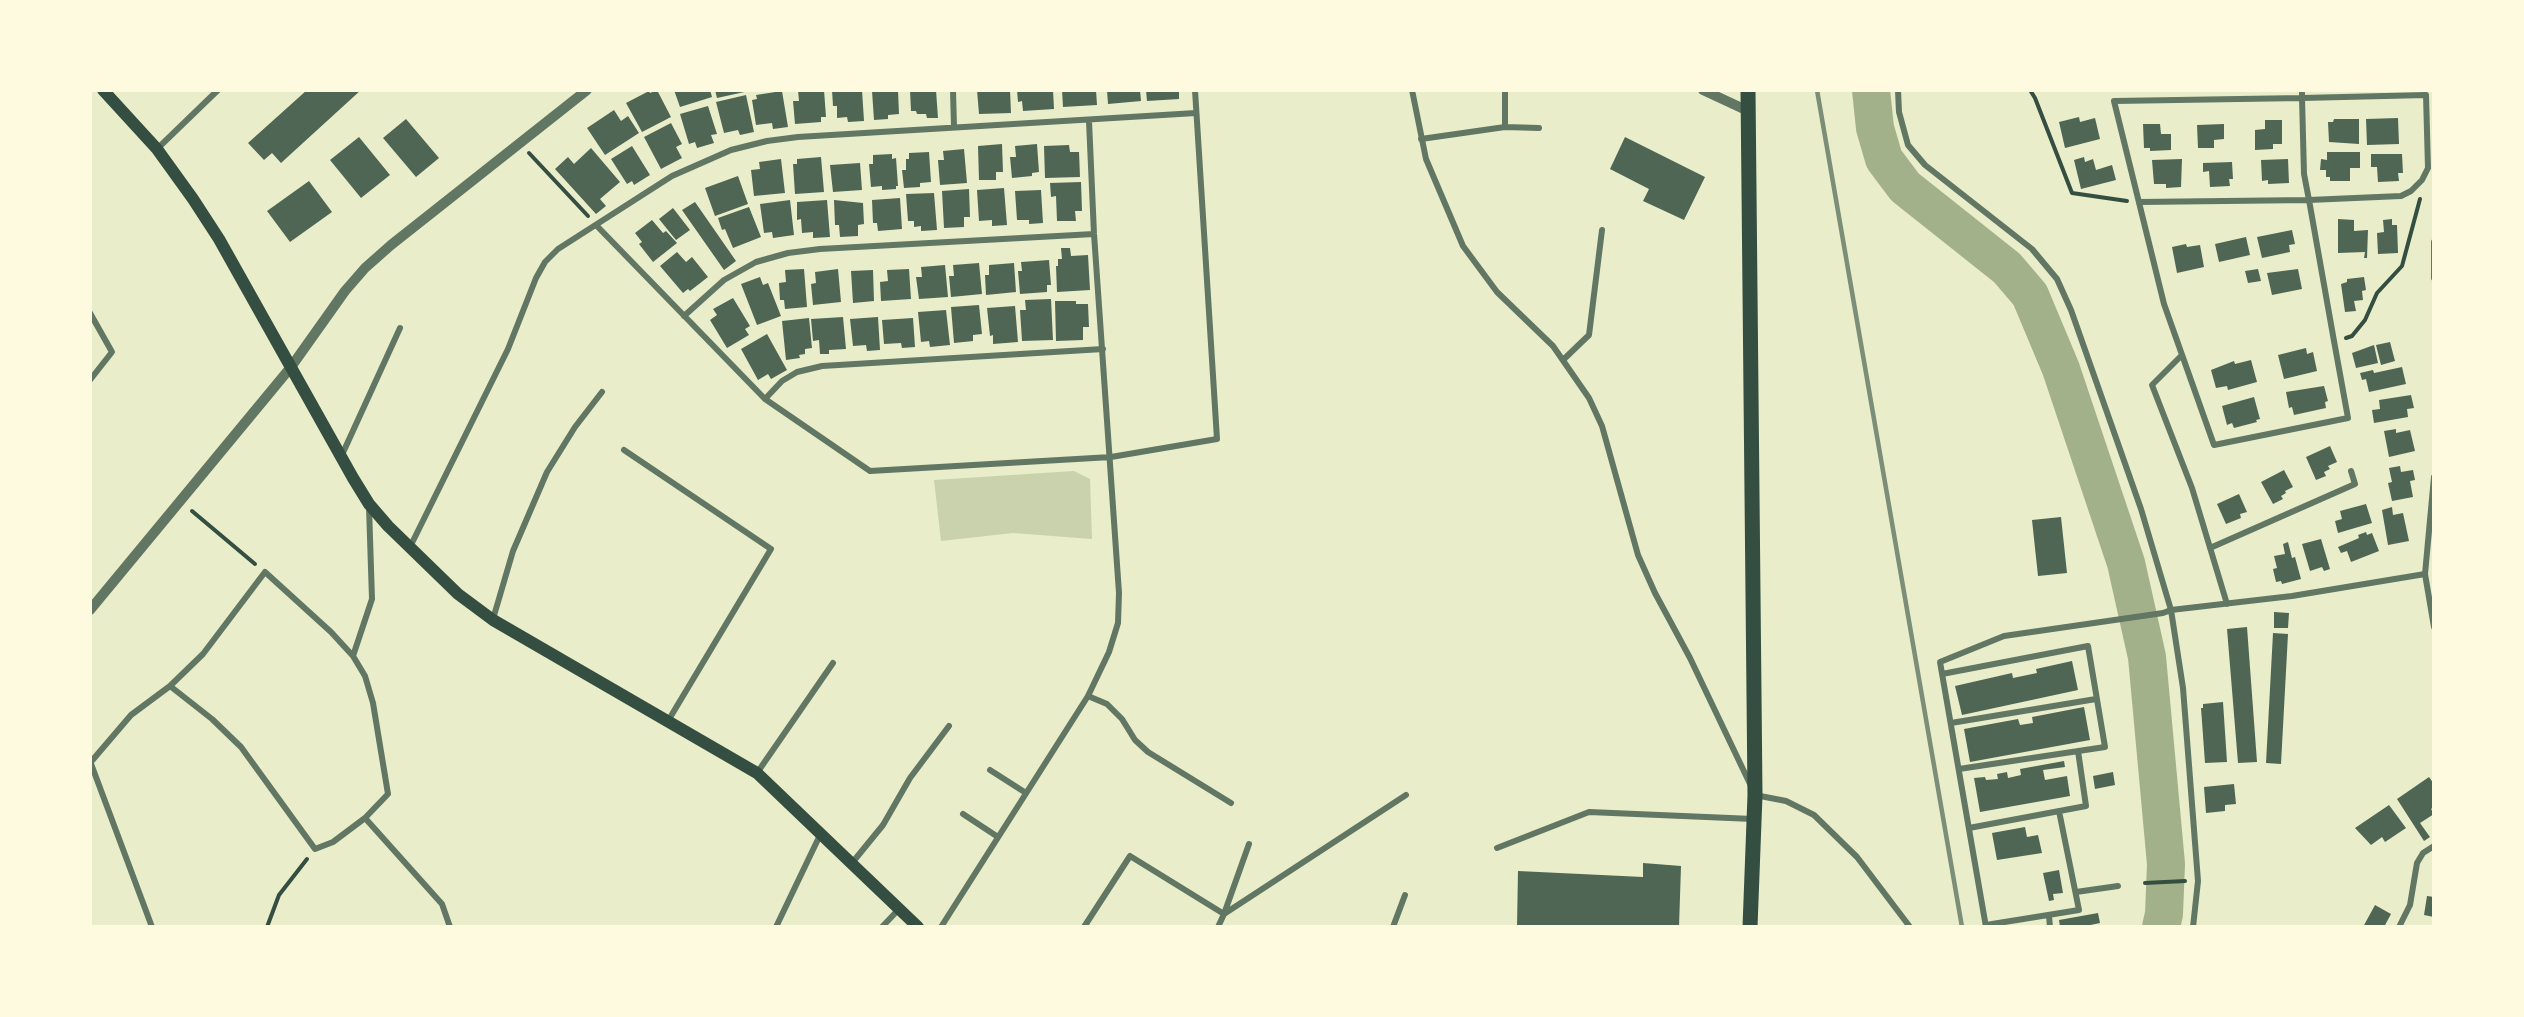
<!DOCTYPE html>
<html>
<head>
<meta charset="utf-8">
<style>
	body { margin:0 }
	#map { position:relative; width:2524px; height:1017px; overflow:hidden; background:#e9edc9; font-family:Jost,sans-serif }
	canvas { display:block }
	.frame { position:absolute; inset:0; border:92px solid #fefae0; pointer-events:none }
</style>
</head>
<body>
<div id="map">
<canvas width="2524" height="1017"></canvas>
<div class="frame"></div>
</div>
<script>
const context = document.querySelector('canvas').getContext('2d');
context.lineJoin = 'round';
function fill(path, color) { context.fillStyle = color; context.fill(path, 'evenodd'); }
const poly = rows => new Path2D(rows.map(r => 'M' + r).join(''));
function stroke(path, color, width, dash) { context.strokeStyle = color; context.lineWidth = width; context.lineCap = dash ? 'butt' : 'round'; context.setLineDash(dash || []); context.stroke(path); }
fill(poly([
	[1074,471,1090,479,1092,539,1013,533,941,541,934,480]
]), '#cad2ad');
stroke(poly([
	[1871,90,1875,128,1884,159,1905,187,2007,268,2030,295,2061,369,2126,563,2147,657,2166,864,2164,914,2161,927]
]), '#a3b18a', 38);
fill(poly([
	[307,90,361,90,281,163,272,153,264,160,248,143],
	[657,90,671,117,642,132,626,103,649,91,650,93],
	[674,90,710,90,712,97,680,107],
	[715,90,749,90,749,91,717,98],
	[798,90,824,90,826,117,821,117,821,122,795,124,793,101,799,101],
	[832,90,862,90,864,121,848,122,847,117,837,118,837,106,833,106],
	[879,90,898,90,899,114,888,115,888,119,874,120,872,91],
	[910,90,936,90,938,118,927,118,926,114,917,114,916,111,911,111],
	[977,90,1010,90,1011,113,979,114],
	[1017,90,1053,90,1054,109,1023,111,1022,101,1018,102],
	[1062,90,1096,90,1097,105,1063,107],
	[1107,90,1140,90,1141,101,1108,104],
	[1146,90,1179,90,1179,99,1147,101],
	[782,91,788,127,773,129,772,123,756,125,752,100,757,99,756,95],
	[746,95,754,132,740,135,738,130,724,133,716,102],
	[708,106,717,134,711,135,714,143,697,148,695,142,689,144,680,114],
	[614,110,621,121,628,116,639,133,605,155,587,128],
	[2079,117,2080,122,2095,118,2100,139,2065,148,2059,122],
	[2398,118,2399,144,2367,145,2366,119],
	[406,119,439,158,416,177,383,138],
	[2334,119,2359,119,2359,144,2329,142,2328,122,2333,122],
	[2265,120,2282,120,2282,144,2273,144,2273,149,2255,150,2255,130,2265,129],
	[671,123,682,144,676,147,682,158,661,169,644,137],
	[2143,124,2160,124,2161,134,2171,134,2171,150,2150,151,2150,148,2144,148],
	[2224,124,2224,139,2214,140,2214,148,2198,148,2197,125],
	[359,137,390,175,361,198,330,160],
	[1625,137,1705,177,1684,220,1643,201,1649,189,1610,169],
	[1002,144,1003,172,996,172,996,180,979,180,978,146],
	[1037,144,1039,172,1032,173,1032,176,1012,178,1010,157,1016,157,1015,146],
	[1069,145,1070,152,1079,152,1080,177,1045,178,1044,146],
	[632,146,650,175,634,185,632,181,627,184,611,159],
	[591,148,620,182,600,199,606,206,596,214,555,169,568,157,574,164],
	[964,149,967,183,940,185,938,160,944,160,943,151],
	[929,152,931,182,920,183,920,187,904,188,902,170,906,170,906,159,909,159,909,153],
	[2327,152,2360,152,2360,168,2350,168,2350,181,2330,181,2330,177,2326,177,2326,170,2320,170,2321,159,2327,160],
	[892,154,892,159,896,158,898,186,896,186,896,189,882,190,882,186,871,187,869,164,873,164,873,155],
	[2371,154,2402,154,2403,173,2398,173,2399,181,2378,182,2377,167,2371,167],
	[821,157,824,192,795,194,793,164,797,164,797,159],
	[2084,157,2085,162,2093,159,2096,170,2112,165,2116,180,2081,189,2074,160],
	[781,159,785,193,754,196,751,170,760,169,759,162],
	[2182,159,2181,187,2166,188,2166,184,2154,184,2152,160],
	[2288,159,2289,183,2268,184,2268,180,2262,181,2261,160],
	[2232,162,2233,179,2229,179,2230,186,2210,187,2209,171,2203,172,2203,163],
	[860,163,862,190,833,192,830,165],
	[738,176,748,204,715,216,705,188],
	[309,181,332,212,290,242,267,211],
	[1081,182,1082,211,1075,211,1076,221,1057,221,1056,196,1051,197,1050,183],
	[1004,188,1007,225,992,226,992,220,979,221,977,190],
	[969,189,970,217,964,217,964,227,944,228,942,191],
	[1041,190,1043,223,1029,224,1029,220,1017,220,1015,191],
	[934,193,937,230,921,231,921,226,914,227,914,221,908,221,906,194],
	[900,198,902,229,878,231,877,223,873,223,872,200],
	[790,200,794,235,773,238,772,232,764,233,760,204],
	[827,200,830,237,813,238,813,232,802,233,801,219,797,220,797,202],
	[834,200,863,203,864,224,858,225,858,236,840,237,839,225,835,225],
	[695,202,736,261,724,270,682,210],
	[749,207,761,237,733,248,725,229,722,230,718,218],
	[673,208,690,230,676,240,659,219],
	[2338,219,2354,220,2354,231,2368,230,2367,258,2364,258,2365,252,2338,253],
	[2392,219,2392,225,2397,225,2398,253,2378,254,2377,233,2384,232,2383,220],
	[652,220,663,233,666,231,677,243,653,262,639,244,642,242,635,233],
	[2292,230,2295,244,2289,245,2290,252,2262,258,2257,237],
	[2246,237,2250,255,2219,262,2215,244],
	[2186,244,2187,247,2200,245,2204,267,2177,273,2172,247],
	[1061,248,1070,248,1071,256,1088,255,1090,290,1057,292,1056,266,1058,266,1058,259,1062,259],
	[677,252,686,262,692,257,708,277,690,291,688,289,683,293,660,266],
	[1049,260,1051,285,1047,285,1047,292,1020,294,1018,271,1022,271,1021,262],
	[979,263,982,294,951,297,949,276,954,276,953,265],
	[1014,263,1016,292,986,295,985,275,989,275,989,265],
	[945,265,948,297,919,299,916,277,922,277,921,267],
	[804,269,807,307,785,309,784,300,780,300,779,283,786,282,785,270],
	[838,269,841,302,813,305,811,284,816,283,815,272],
	[909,269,911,299,881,301,880,282,888,281,887,270],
	[2258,269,2261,281,2248,283,2245,271],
	[2298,269,2302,289,2272,295,2267,273],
	[873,270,874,301,853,303,851,271],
	[760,277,763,285,768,283,781,316,757,325,741,284],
	[2364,277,2366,290,2362,291,2363,300,2354,301,2356,311,2345,312,2341,284,2347,282,2347,279],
	[733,298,750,326,745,329,749,335,727,348,710,320,717,315,713,309],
	[1051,299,1053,340,1022,341,1020,310,1026,310,1025,300],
	[1055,301,1076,301,1076,304,1088,304,1089,327,1083,327,1083,340,1056,341],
	[979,305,982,334,973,335,973,341,954,343,951,307],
	[1015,306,1018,342,993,344,993,335,990,336,987,308],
	[946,310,950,345,930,347,929,341,921,342,918,312],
	[843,317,846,349,829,350,829,354,820,354,819,340,813,341,811,319],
	[878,317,880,350,867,351,866,345,853,346,850,319],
	[809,318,812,348,805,349,805,354,799,355,800,358,786,360,782,321],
	[913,318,915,347,902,348,901,343,884,344,882,320],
	[767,334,787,370,771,379,768,374,758,380,741,349],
	[2390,342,2395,361,2381,365,2376,345],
	[2374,345,2378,363,2356,368,2352,353],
	[2306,348,2307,354,2313,352,2317,371,2284,379,2278,355],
	[2251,360,2257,382,2228,390,2227,386,2216,388,2211,370,2234,361,2235,364],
	[2402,367,2406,384,2369,392,2366,379,2362,380,2360,373,2373,370,2374,373],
	[2324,386,2328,401,2325,402,2326,408,2294,415,2292,407,2289,408,2286,392],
	[2411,395,2414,408,2407,409,2408,417,2374,423,2372,410,2380,409,2379,400],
	[2254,397,2260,419,2256,420,2257,422,2234,428,2232,423,2227,425,2222,406],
	[2396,429,2396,433,2410,430,2415,451,2389,457,2384,431],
	[2330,446,2337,462,2328,466,2330,469,2324,472,2326,476,2316,480,2306,457],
	[2400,466,2401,472,2413,470,2415,480,2410,481,2413,497,2392,501,2388,483,2392,482,2389,468],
	[2284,470,2293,487,2285,491,2286,493,2281,496,2283,499,2273,504,2261,482],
	[2239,494,2247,512,2240,514,2241,518,2226,524,2217,504],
	[2366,504,2372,523,2338,533,2335,521,2342,519,2340,511],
	[2392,507,2393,515,2403,513,2409,541,2388,545,2382,510],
	[2061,517,2067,573,2038,576,2032,520],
	[2366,532,2367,535,2372,533,2379,551,2351,562,2347,551,2341,553,2338,547,2359,538,2358,535],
	[2321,539,2330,569,2324,571,2322,567,2310,571,2302,544],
	[2288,542,2292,558,2295,557,2301,579,2282,584,2281,581,2276,582,2273,569,2277,568,2274,556,2285,554,2283,544],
	[2274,612,2289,613,2288,628,2274,628],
	[2247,627,2257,762,2238,763,2227,629],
	[2273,633,2288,634,2281,764,2266,763],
	[2072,661,2078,690,1962,715,1955,686,2012,673,2013,678,2037,673,2036,669],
	[2223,702,2227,762,2205,763,2201,708,2203,708,2203,704],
	[2084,707,2090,740,1970,762,1964,729,2018,719,2020,725,2033,723,2032,717],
	[2064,761,2065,767,2043,770,2045,780,2067,776,2070,796,1980,812,1974,778,1985,777,1986,780,1998,779,1997,774,2007,772,2008,778,2021,775,2020,769],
	[2113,772,2115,785,2095,789,2093,776],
	[2429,777,2434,784,2434,807,2431,809,2434,814,2420,823,2430,837,2424,841,2397,799],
	[2234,784,2236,804,2225,805,2225,811,2206,813,2204,787],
	[2389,805,2406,828,2385,842,2382,837,2371,845,2355,828],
	[2025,827,2027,837,2038,835,2042,853,1997,860,1992,833],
	[1643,863,1681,866,1679,927,1517,927,1518,871,1643,877],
	[2059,870,2063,893,2053,894,2054,900,2049,901,2043,873],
	[2427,896,2434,897,2434,917,2424,915],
	[2375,905,2391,914,2384,927,2363,927],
	[2098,913,2100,923,2081,927,2060,927,2059,920]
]), '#4f6655');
stroke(poly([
	[2030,90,2035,98,2072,193,2127,201],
	[529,153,588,216],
	[2346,338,2352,336,2365,320,2377,293,2402,266,2420,199],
	[192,511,255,564],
	[2145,883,2185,881],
	[267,927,279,895,307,859]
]), '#344e41', 4);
stroke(poly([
	[953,90,954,127],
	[1412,90,1426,159,1463,246,1497,292,1553,346,1589,398,1602,426,1638,555,1655,593,1690,658,1751,786],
	[1898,90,1899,112,1908,145,1925,165,2032,249,2057,279,2071,310,2141,509,2171,610,2183,688,2198,881,2193,927],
	[1505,127,1505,90],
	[1421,139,1505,127,1539,128],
	[157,149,218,90],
	[2139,202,2309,200,2401,196,2411,191,2422,180,2428,168,2426,95,2302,98,2114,101,2164,304,2214,445,2348,418,2334,341,2309,200,2304,174,2302,98,2302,90],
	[596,225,765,399,870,471,1111,457,1217,439,1195,90],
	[2434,242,2434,278],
	[90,313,112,352,90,380],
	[684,316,724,280,756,262,788,253,820,249,1094,234],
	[2182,355,2152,385,2192,488,2227,604],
	[1563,360,1589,335,1602,230],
	[765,399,782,381,797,372,822,366,1103,349],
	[624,450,771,549,668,721],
	[341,457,400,328],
	[2434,477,2425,574,2434,627],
	[410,547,508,349,536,278,545,262,558,249,672,176,731,150,767,141,798,137,1196,113],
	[2210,548,2355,484,2351,471],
	[493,619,513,551,547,472,575,427,602,392],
	[1942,674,2088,646,2105,747,1959,769],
	[170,686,212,719,241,747,315,849,333,842,365,818,388,794,373,703,365,676,353,656],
	[1088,696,1107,704,1122,719,1135,740,1148,752,1231,803],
	[1951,723,2096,699],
	[90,761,152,927],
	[90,763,131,715,170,686,203,654,265,572,331,632,353,656,372,599,369,507],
	[990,770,1026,793],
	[757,773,833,663],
	[1755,795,1786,801,1814,815,1857,857,1910,927],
	[963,814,998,837],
	[365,818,442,904,450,927],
	[1969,828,2086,806,2078,751],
	[1497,848,1589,812,1753,819],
	[852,863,883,825,910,778,949,726],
	[2076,892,2118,886],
	[2049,916,2050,927],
	[1986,925,2079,910,2059,811],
	[776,927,821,833],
	[882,927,899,909],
	[941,927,1088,696,1109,652,1118,623,1119,593,1094,234,1089,121],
	[1084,927,1130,856,1224,914,1249,844],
	[1218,927,1224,914,1406,795],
	[1393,927,1405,895],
	[1986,927,1940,662,2004,636,2163,613,2171,610,2292,596,2425,574],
	[2399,927,2410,905,2417,863,2423,853,2434,846]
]), '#617663', 6);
stroke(poly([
	[1703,90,1746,110],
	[90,610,291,367,345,291,365,268,391,245,587,90]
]), '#617663', 10);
stroke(poly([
	[103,90,157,149,193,199,219,239,353,478,369,504,388,526,458,594,493,620,757,773,918,927]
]), '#344e41', 12);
stroke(poly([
	[1748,90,1755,795,1750,927]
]), '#344e41', 15);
stroke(poly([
	[1817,90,1962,927]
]), '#7c8e77', 4.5);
</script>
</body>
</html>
